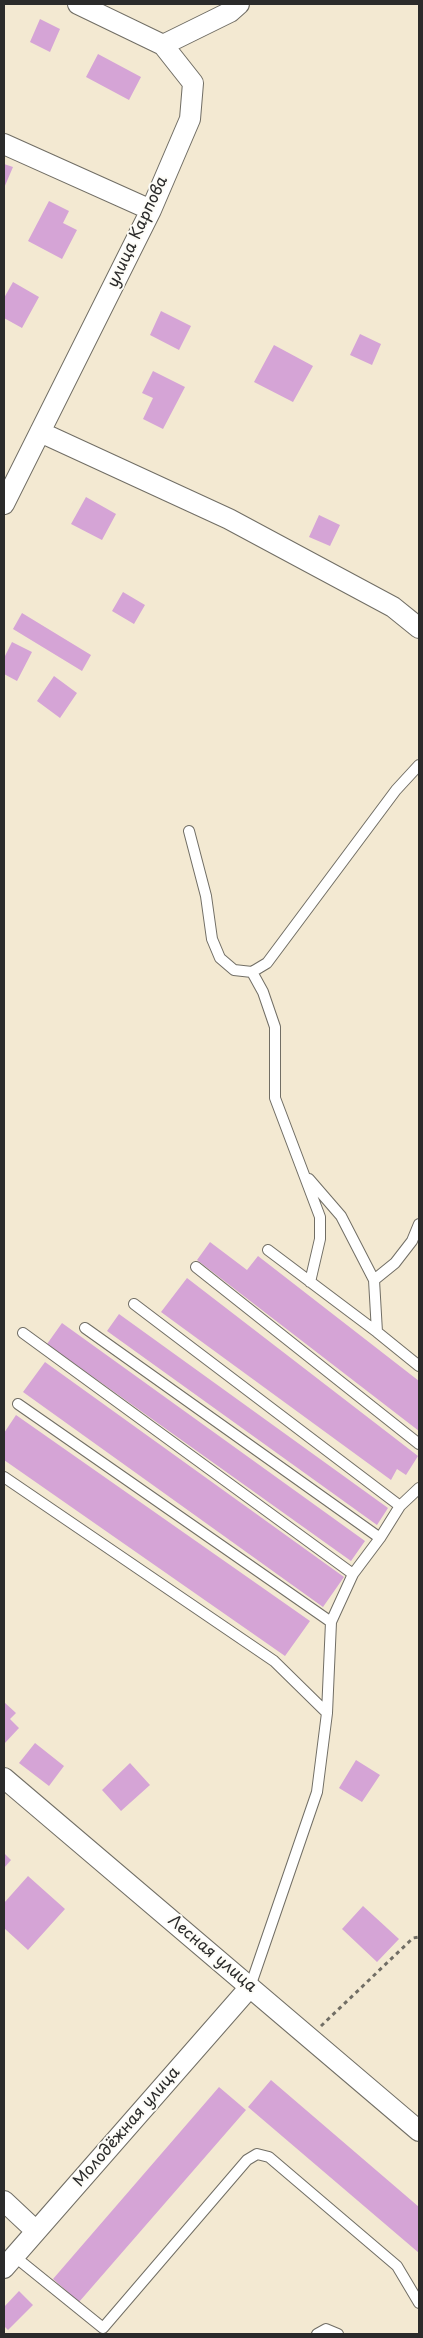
<!DOCTYPE html>
<html>
<head>
<meta charset="utf-8">
<style>
	body { margin:0 }
	#map { position:relative; width:423px; height:2338px; overflow:hidden; background:#f3e9d2; font-family:"Playpen Sans",sans-serif }
	canvas { display:block }
	.frame { position:absolute; inset:0; border:5px solid #2b2b2b; pointer-events:none }
</style>
</head>
<body>
<div id="map">
<canvas width="423" height="2338"></canvas>
<div class="frame"></div>
</div>
<script>
const context = document.querySelector('canvas').getContext('2d');
context.lineJoin = 'round';
function fill(path, color) { context.fillStyle = color; context.fill(path, 'evenodd'); }
const poly = rows => new Path2D(rows.map(r => 'M' + r).join(''));
function stroke(path, color, width, dash) { context.strokeStyle = color; context.lineWidth = width; context.lineCap = dash ? 'butt' : 'round'; context.setLineDash(dash || []); context.stroke(path); }
function write(font, color, halo, rows, align = 'center') {
  context.font = font + ' "Playpen Sans",sans-serif'; context.lineWidth = 4; context.setLineDash([]); context.textBaseline = 'middle'; context.strokeStyle = halo; context.fillStyle = color; for (const [text, x, y, turn = 0] of rows) {
    context.save(); context.translate(x, y); context.rotate((+turn || 0) * Math.PI / 180); context.textAlign = isNaN(turn) ? turn : align; if (halo) context.strokeText(text, 0, 0); context.fillText(text, 0, 0); context.restore();
  }
}
fill(poly([
	[40,19,60,29,50,52,30,42],
	[98,54,141,77,129,100,86,77],
	[4,164,13,167,4,188],
	[49,201,69,211,63,223,77,230,62,259,28,241],
	[13,282,39,297,22,328,4,318,4,298],
	[161,311,191,326,179,350,150,335],
	[360,334,381,344,372,365,350,355],
	[274,345,313,366,293,402,254,382],
	[153,371,185,387,163,429,143,419,153,398,142,393],
	[86,497,116,514,102,540,71,524],
	[319,515,340,525,330,546,309,537],
	[123,592,145,605,134,624,112,611],
	[22,613,91,655,82,671,13,629],
	[12,642,32,652,17,681,4,674,4,658],
	[54,676,77,693,60,718,37,701],
	[210,1242,247,1270,258,1256,419,1381,419,1431,197,1260],
	[187,1278,418,1456,406,1475,397,1469,391,1480,161,1312],
	[119,1314,388,1508,377,1525,107,1331],
	[62,1323,365,1541,351,1561,47,1344],
	[45,1362,344,1577,323,1607,23,1392],
	[16,1415,310,1621,285,1656,4,1460,4,1433],
	[4,1702,16,1713,10,1719,19,1728,4,1744],
	[35,1743,64,1766,49,1786,19,1763],
	[356,1760,380,1775,362,1802,339,1788],
	[130,1763,150,1785,121,1811,102,1790],
	[4,1853,11,1860,4,1868],
	[28,1876,65,1909,28,1950,4,1928,4,1903],
	[363,1906,399,1939,377,1962,342,1929],
	[271,2080,419,2207,419,2253,248,2107],
	[219,2087,246,2110,79,2302,53,2279],
	[19,2291,33,2305,8,2330,4,2326,4,2307]
]), '#d5a4d6');
const service = poly([
	[189,831,206,896,212,939,220,958,234,970,252,972,267,963,396,790,419,765],
	[252,972,263,992,275,1027,275,1098,320,1217,320,1239,310,1282],
	[309,1179,341,1216,374,1280,377,1332],
	[268,1250,377,1332,419,1366],
	[196,1267,419,1444],
	[374,1280,395,1263,412,1241,419,1224],
	[134,1304,400,1506],
	[85,1328,380,1538],
	[23,1333,353,1574],
	[18,1404,331,1622],
	[4,1477,274,1661,327,1713],
	[250,1987,317,1792,327,1713,331,1622,353,1574,380,1538,400,1506,419,1488],
	[14,2256,103,2328,247,2160,257,2154,269,2157,397,2266,419,2303],
	[317,2334,326,2329,338,2334]
]);
const minor = poly([
	[163,45,230,12,239,4],
	[4,144,151,210],
	[40,432,229,519,393,607,419,628],
	[4,504,151,210,190,119,193,83,163,45,78,4],
	[4,1778,419,2131],
	[4,2201,36,2231],
	[4,2268,250,1987]
]);
stroke(service, '#716e65', 12);
stroke(minor, '#716e65', 22);
stroke(poly([
	[321,2026,413,1938,419,1937]
]), '#716e65', 3, [4, 4]);
stroke(service, '#fff', 10);
stroke(minor, '#fff', 20);
write('16px', '#2b2b2b', '#fdfcf7', [
	["улица Карпова",138,232,-65],
	["Лесная улица",212,1954,40],
	["Молодёжная улица",127,2127,-49]
]);
</script>
</body>
</html>
